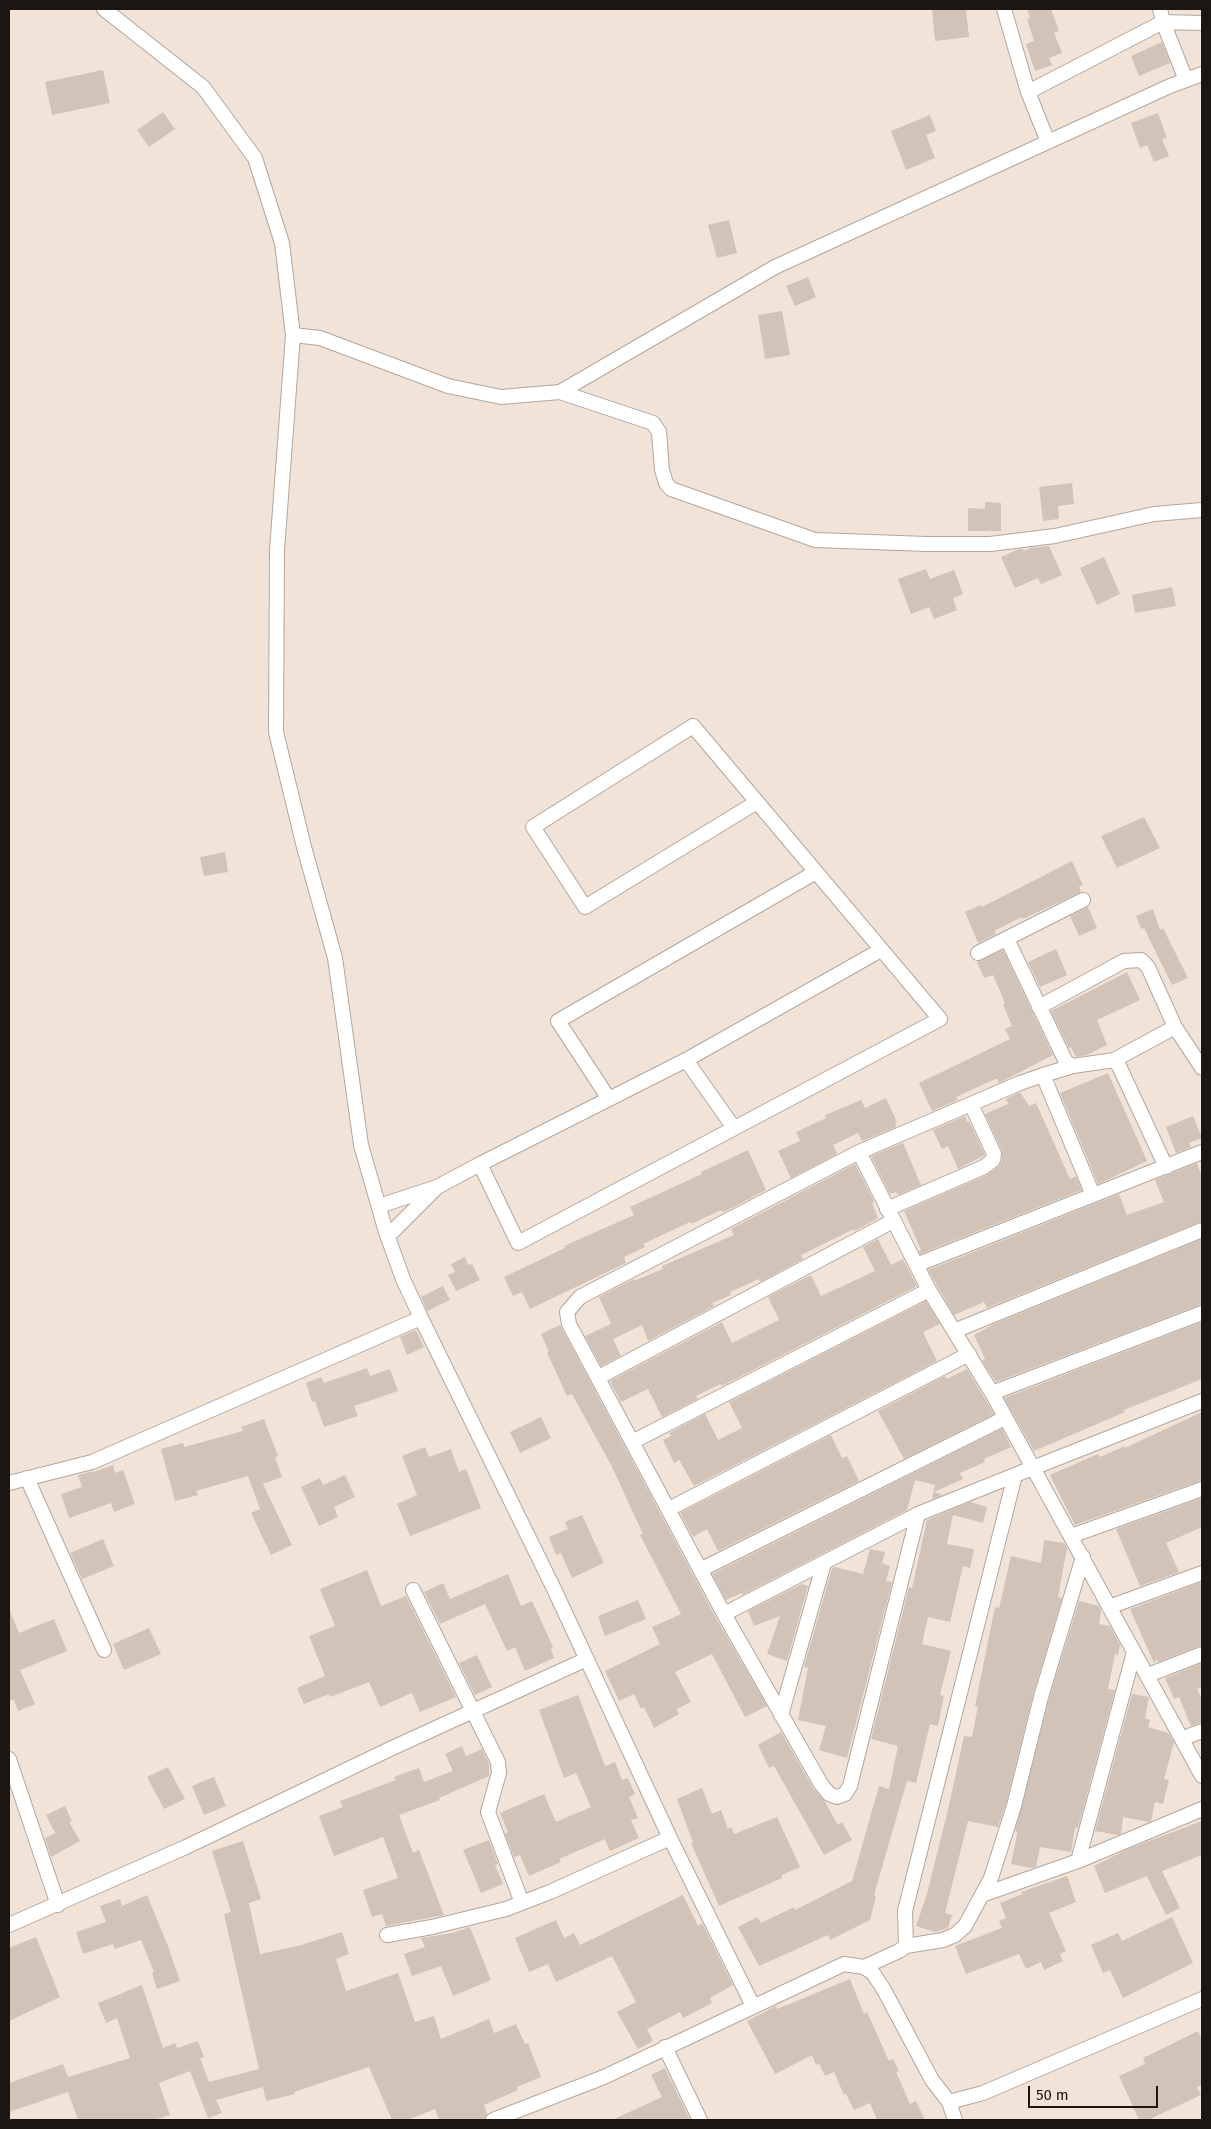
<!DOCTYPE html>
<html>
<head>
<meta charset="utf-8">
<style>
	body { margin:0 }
	#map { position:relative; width:1211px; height:2129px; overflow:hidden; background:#f2e3d8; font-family:"Fira Sans",sans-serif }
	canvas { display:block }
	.frame { position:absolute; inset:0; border:10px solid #1b1612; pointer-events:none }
	.scale { position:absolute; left:1028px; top:2086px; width:130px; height:22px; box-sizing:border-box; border:2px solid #1b1612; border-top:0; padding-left:6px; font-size:15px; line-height:18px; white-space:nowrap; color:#1b1612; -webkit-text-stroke:4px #f2e3d8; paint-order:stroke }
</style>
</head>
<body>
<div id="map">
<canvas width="1211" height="2129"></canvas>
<div class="frame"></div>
<div class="scale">50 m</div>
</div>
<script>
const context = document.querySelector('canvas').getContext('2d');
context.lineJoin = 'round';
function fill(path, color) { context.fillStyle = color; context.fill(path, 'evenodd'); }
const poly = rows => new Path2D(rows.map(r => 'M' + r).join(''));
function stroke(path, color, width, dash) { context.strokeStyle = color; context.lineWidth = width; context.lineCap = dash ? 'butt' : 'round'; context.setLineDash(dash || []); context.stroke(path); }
fill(poly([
	[932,9,966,9,969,37,935,41],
	[1027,9,1051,9,1059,31,1054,33,1062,53,1049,58,1052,65,1035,71,1026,44,1034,41,1027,19,1030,18],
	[1162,42,1170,63,1139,76,1131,56],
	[103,70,110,103,52,115,45,82],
	[163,112,175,129,149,147,137,130],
	[1158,113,1167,138,1162,139,1169,156,1154,162,1147,145,1140,148,1131,123],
	[930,115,936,131,926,135,935,158,906,170,891,131],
	[729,220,737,253,717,258,708,225],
	[808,277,816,297,795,306,786,286],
	[782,311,790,355,765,359,758,315],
	[1072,483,1074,504,1058,506,1059,519,1043,521,1039,487],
	[985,502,1001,503,1001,531,968,531,968,508,985,509],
	[1049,546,1062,575,1041,584,1038,578,1015,588,1001,557,1019,549,1023,549,1024,551,1031,548],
	[1104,557,1120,594,1097,605,1080,568],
	[926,569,930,579,954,570,963,594,953,598,957,610,934,619,929,607,911,614,898,579],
	[1172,587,1176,606,1135,613,1132,595],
	[1144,817,1160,848,1117,868,1101,836],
	[225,852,228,872,204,876,200,857],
	[1072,861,1083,885,1079,887,1081,892,1023,919,1022,917,994,931,996,934,978,943,965,912,981,905,982,907],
	[1088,907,1097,928,1079,936,1070,916],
	[1153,909,1160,930,1163,928,1188,978,1172,985,1144,928,1141,929,1136,916],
	[1056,949,1067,975,1040,987,1028,962],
	[1003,950,1053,1055,999,1083,997,1079,995,1079,956,1097,958,1100,932,1111,919,1083,1010,1039,1005,1029,1012,1026,1003,1004,1005,1003,993,975,984,978,977,962],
	[1127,972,1140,1000,1097,1020,1107,1045,1087,1055,1076,1057,1071,1047,1069,1048,1051,1011],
	[1108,1073,1147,1161,1098,1184,1060,1093],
	[1020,1092,1029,1106,1036,1103,1070,1179,1076,1176,1082,1190,920,1254,919,1251,921,1250,904,1211,987,1175,998,1167,1002,1161,1002,1151,985,1114,1008,1104,1006,1099],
	[886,1098,897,1122,895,1123,896,1127,862,1141,858,1133,833,1145,837,1154,791,1178,778,1151,800,1141,796,1132,826,1118,825,1115,861,1100,865,1108],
	[965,1116,967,1122,969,1121,985,1155,958,1169,948,1146,942,1149,933,1130],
	[1193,1116,1202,1138,1189,1143,1191,1147,1176,1153,1166,1127],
	[903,1143,921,1185,898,1195,896,1192,890,1194,871,1156],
	[748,1150,766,1190,724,1212,723,1211,719,1211,691,1224,690,1222,643,1244,645,1247,624,1257,626,1263,530,1309,522,1292,513,1296,504,1277,565,1248,564,1246,634,1215,630,1207,702,1174,701,1172],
	[1197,1163,1202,1177,1202,1221,987,1308,984,1302,954,1315,928,1270,1119,1194,1127,1215,1164,1202,1155,1180],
	[855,1164,874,1201,872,1203,878,1218,855,1231,854,1229,801,1255,803,1259,760,1282,759,1279,730,1292,731,1295,712,1303,714,1306,648,1341,642,1325,613,1339,621,1356,601,1366,585,1336,611,1324,599,1297,634,1279,634,1281,663,1269,662,1266,734,1235,731,1229],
	[878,1239,891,1265,903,1259,917,1286,722,1386,720,1384,696,1396,698,1399,662,1417,648,1389,621,1402,610,1381,722,1322,732,1343,779,1320,768,1297,811,1275,821,1296,875,1271,863,1247],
	[1202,1239,1202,1304,996,1382,982,1361,985,1359,974,1335,994,1324],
	[465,1257,468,1265,472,1264,480,1280,456,1291,448,1275,455,1272,451,1264],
	[443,1286,450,1300,427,1311,421,1297],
	[926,1301,940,1324,923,1332,937,1361,694,1486,679,1460,674,1463,663,1440,671,1436,669,1433,705,1414,718,1440,742,1428,729,1402],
	[1202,1322,1202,1379,1124,1410,1125,1412,1034,1451,1004,1398],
	[560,1325,716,1618,767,1706,745,1717,712,1654,675,1672,691,1702,677,1709,679,1714,654,1728,644,1707,641,1709,634,1694,619,1701,605,1671,660,1644,652,1627,681,1614,640,1535,643,1534,611,1465,572,1394,567,1396,547,1353,549,1352,541,1334],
	[416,1330,424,1347,407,1355,400,1337],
	[367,1368,370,1376,390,1369,398,1391,354,1406,358,1416,324,1427,315,1401,313,1402,311,1399,306,1383,321,1377,324,1383],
	[967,1369,994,1414,904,1459,878,1411,945,1376,947,1379],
	[1202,1412,1202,1480,1075,1525,1050,1475,1098,1454,1100,1457,1125,1446,1125,1448],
	[541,1417,551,1438,520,1453,510,1432],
	[264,1419,278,1456,275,1457,282,1477,263,1484,292,1545,271,1555,251,1513,260,1509,248,1476,196,1491,198,1495,175,1501,161,1449,183,1443,184,1447,243,1431,241,1427],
	[1002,1429,1011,1447,984,1459,985,1462,960,1473,963,1479,934,1492,943,1495,932,1499,935,1485,915,1480,907,1510,742,1595,742,1593,726,1600,712,1574],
	[831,1435,842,1458,847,1456,859,1481,718,1551,707,1529,693,1537,680,1513],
	[425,1447,429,1457,451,1449,459,1472,466,1469,481,1508,410,1536,397,1504,417,1495,402,1456],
	[113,1465,115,1473,123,1470,135,1504,114,1512,111,1503,69,1518,61,1494,82,1487,78,1475,94,1471,94,1472],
	[345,1475,355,1497,334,1507,338,1517,319,1526,301,1487,320,1478,323,1485],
	[1202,1498,1202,1527,1166,1543,1179,1572,1140,1586,1116,1529],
	[970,1502,987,1507,983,1523,953,1515,947,1544,974,1549,970,1568,963,1566,950,1622,928,1617,922,1644,951,1651,940,1695,944,1696,938,1726,930,1724,916,1783,907,1781,874,1895,876,1896,870,1920,830,1940,828,1935,759,1966,738,1927,757,1917,761,1923,794,1907,795,1910,852,1881,879,1786,889,1789,898,1746,871,1739,909,1587,912,1588,927,1520],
	[582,1515,604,1563,572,1578,561,1553,556,1555,549,1537,568,1529,565,1522],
	[103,1539,114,1566,82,1579,70,1553],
	[1044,1540,1064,1543,1067,1548,1058,1597,1062,1598,1033,1695,1006,1804,998,1827,968,1821,945,1913,952,1915,948,1928,935,1932,916,1926,927,1894,948,1810,964,1736,972,1737,978,1706,975,1706,995,1607,999,1608,1011,1556,1041,1563],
	[870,1549,885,1552,882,1563,890,1566,886,1581,892,1582,847,1758,819,1750,826,1726,798,1720,808,1668,804,1667,832,1568,835,1567,863,1574],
	[367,1570,381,1606,406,1596,456,1697,420,1712,412,1693,380,1707,369,1682,330,1697,329,1694,304,1704,297,1688,325,1676,309,1636,335,1626,320,1589],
	[508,1574,521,1606,532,1601,553,1647,551,1649,554,1658,525,1671,515,1647,507,1651,485,1604,440,1624,424,1592,443,1583,450,1599],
	[1202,1582,1202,1645,1158,1662,1157,1659,1154,1663,1130,1609],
	[802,1584,808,1586,787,1661,767,1654,780,1616,754,1626,748,1611],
	[638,1600,646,1619,605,1636,598,1616],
	[1079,1601,1099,1606,1101,1611,1099,1624,1110,1626,1120,1645,1118,1655,1115,1654,1108,1689,1115,1690,1078,1828,1075,1827,1071,1852,1040,1847,1036,1867,1031,1868,1011,1864,1017,1835,1017,1832,1015,1831,1049,1699],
	[9,1609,19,1633,54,1619,67,1651,20,1670,35,1704,18,1711,14,1699,9,1701],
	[149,1628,161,1654,124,1670,113,1644],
	[477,1655,492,1687,475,1695,459,1663],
	[1202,1663,1202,1687,1197,1689,1202,1700,1202,1722,1191,1726,1179,1697,1174,1699,1165,1678],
	[1132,1694,1149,1697,1145,1718,1150,1720,1148,1727,1168,1733,1174,1742,1164,1779,1169,1780,1163,1804,1155,1802,1151,1821,1149,1822,1123,1817,1121,1834,1118,1835,1095,1831],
	[578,1695,605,1766,615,1762,622,1780,628,1778,635,1794,629,1797,638,1818,631,1820,639,1838,610,1851,605,1839,559,1859,561,1862,529,1876,520,1855,514,1857,505,1834,508,1832,500,1813,544,1794,556,1822,591,1807,576,1773,564,1778,539,1710],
	[781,1732,813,1788,825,1802,838,1825,842,1822,852,1840,824,1855,774,1766,769,1768,758,1745],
	[462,1746,466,1756,482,1749,489,1764,489,1776,439,1798,440,1800,399,1815,413,1853,419,1850,444,1915,386,1926,382,1914,372,1917,363,1890,398,1878,383,1837,334,1856,319,1816,343,1807,340,1801,396,1780,394,1777,419,1768,424,1782,453,1771,445,1754],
	[168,1767,185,1799,164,1809,147,1777],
	[214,1777,226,1806,204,1815,192,1786],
	[702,1788,712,1814,721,1810,728,1829,731,1827,734,1834,777,1817,800,1867,782,1875,782,1878,719,1906,691,1843,693,1843,677,1799],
	[65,1806,72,1821,69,1822,80,1841,51,1857,45,1838,55,1833,46,1815],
	[1202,1821,1202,1855,1162,1871,1180,1908,1166,1915,1147,1876,1105,1893,1094,1866,1128,1849],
	[489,1840,498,1864,495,1865,503,1884,481,1893,463,1850],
	[243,1841,261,1899,249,1903,260,1954,301,1945,342,1932,349,1954,336,1959,346,1991,398,1973,415,2022,434,2016,441,2039,489,2019,494,2033,516,2024,525,2044,528,2043,541,2077,517,2087,518,2090,484,2105,487,2114,484,2120,439,2120,435,2109,408,2120,392,2120,369,2067,294,2092,295,2094,266,2101,263,2087,216,2100,222,2113,208,2118,190,2071,159,2083,170,2115,153,2120,78,2120,68,2092,9,2112,9,2083,63,2064,68,2077,130,2058,117,2018,106,2023,98,2003,142,1985,163,2048,175,2043,177,2048,198,2041,204,2057,200,2058,209,2082,259,2069,224,1914,231,1912,212,1851],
	[1067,1876,1076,1902,1049,1913,1066,1951,1060,1954,1063,1961,1044,1970,1041,1962,1026,1969,1019,1954,966,1974,955,1946,1002,1928,999,1921,1006,1918,1000,1903,1023,1894,1021,1892],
	[147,1895,168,1946,180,1981,157,1989,152,1973,154,1972,141,1940,115,1949,113,1944,83,1954,76,1932,106,1922,100,1906,120,1899,122,1906],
	[683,1895,698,1926,702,1923,733,1985,710,1998,712,2003,683,2018,680,2012,647,2029,653,2041,638,2049,617,2012,636,2002,612,1956,556,1982,548,1964,529,1972,515,1938,556,1920,564,1938,574,1933,580,1945],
	[1172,1917,1193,1963,1123,1998,1110,1970,1103,1973,1091,1945,1118,1933,1122,1941],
	[470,1927,491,1980,453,1996,441,1966,412,1976,404,1954,425,1947,421,1938,452,1933],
	[36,1937,60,1997,9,2021,9,1948],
	[850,1979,864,2014,867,2012,889,2061,893,2059,899,2071,896,2072,910,2104,916,2101,925,2120,877,2120,870,2103,854,2110,846,2094,844,2095,834,2072,825,2076,819,2064,816,2065,812,2055,775,2074,747,2021,776,2006,777,2009],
	[1198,2031,1202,2040,1202,2085,1197,2087,1201,2095,1148,2120,1139,2120,1119,2076,1145,2064,1143,2058],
	[665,2068,690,2120,612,2120,662,2097,651,2075]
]), '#d2c3b8');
const street = poly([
	[104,9,203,87,255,158,282,243,293,335,277,550,276,732,304,847,335,958,361,1145,386,1232,403,1279,421,1318,554,1589,670,1838,753,2006],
	[1004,9,1028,92,1048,142],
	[1160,9,1163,22,1186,80],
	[1028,92,1163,22,1202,23],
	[293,335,320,338,448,386,501,397,560,392,775,267,1170,86,1202,74],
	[560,392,653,423,659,432,662,470,666,483,671,489,815,540,927,544,990,544,1055,536,1154,514,1202,510],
	[816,872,558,1021,609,1099,686,1060,881,950],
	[1007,939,1066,1062,1073,1066],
	[978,953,1083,900],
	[1039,1007,1124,961,1141,960,1148,967,1175,1027,1202,1068],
	[686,1060,734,1128],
	[1114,1060,1175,1027],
	[1043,1075,1073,1066,1114,1060,1119,1066,1166,1167],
	[859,1152,929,1290,992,1393,1202,1776],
	[480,1164,609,1099],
	[379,1206,437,1187,480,1164,518,1243,940,1019,693,726,533,827,585,907,757,802],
	[887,1209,984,1167,993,1160,994,1154,971,1104],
	[388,1236,435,1189],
	[916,1265,1202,1152],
	[954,1331,1202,1230],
	[599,1377,893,1221],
	[992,1393,1202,1313],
	[632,1442,929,1290],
	[27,1478,104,1650],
	[9,1483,92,1462,421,1318],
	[669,1509,969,1354],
	[918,1514,850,1786,845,1794,837,1797,829,1794,821,1784,724,1614,569,1324,567,1312,580,1297,859,1152,1020,1083,1043,1075,1093,1195],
	[1071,1536,1202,1489],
	[1083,1557,1041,1697,1014,1806,991,1878,965,1926,955,1935,943,1940,906,1946,905,1911,1015,1475,1202,1401],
	[702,1569,1005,1418],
	[413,1590,498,1762,499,1773,488,1812,522,1903],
	[1109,1607,1202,1573],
	[724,1614,918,1514,1015,1475],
	[1148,1675,1202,1654],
	[781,1715,824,1563],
	[1183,1738,1202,1731],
	[9,1759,58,1905],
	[1078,1861,1134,1652],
	[982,1895,1078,1861,1202,1809],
	[9,1925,186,1847,390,1749,587,1659],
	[387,1935,432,1927,506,1909,550,1892,670,1838],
	[864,1967,899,1951,906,1946],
	[665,2047,700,2120],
	[949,2102,955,2120],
	[493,2120,604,2077,844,1964,864,1967,873,1973,884,1990,932,2080,949,2102,983,2093,1202,1999]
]);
stroke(street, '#b4a69b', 16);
stroke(street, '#fff', 14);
</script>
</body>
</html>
